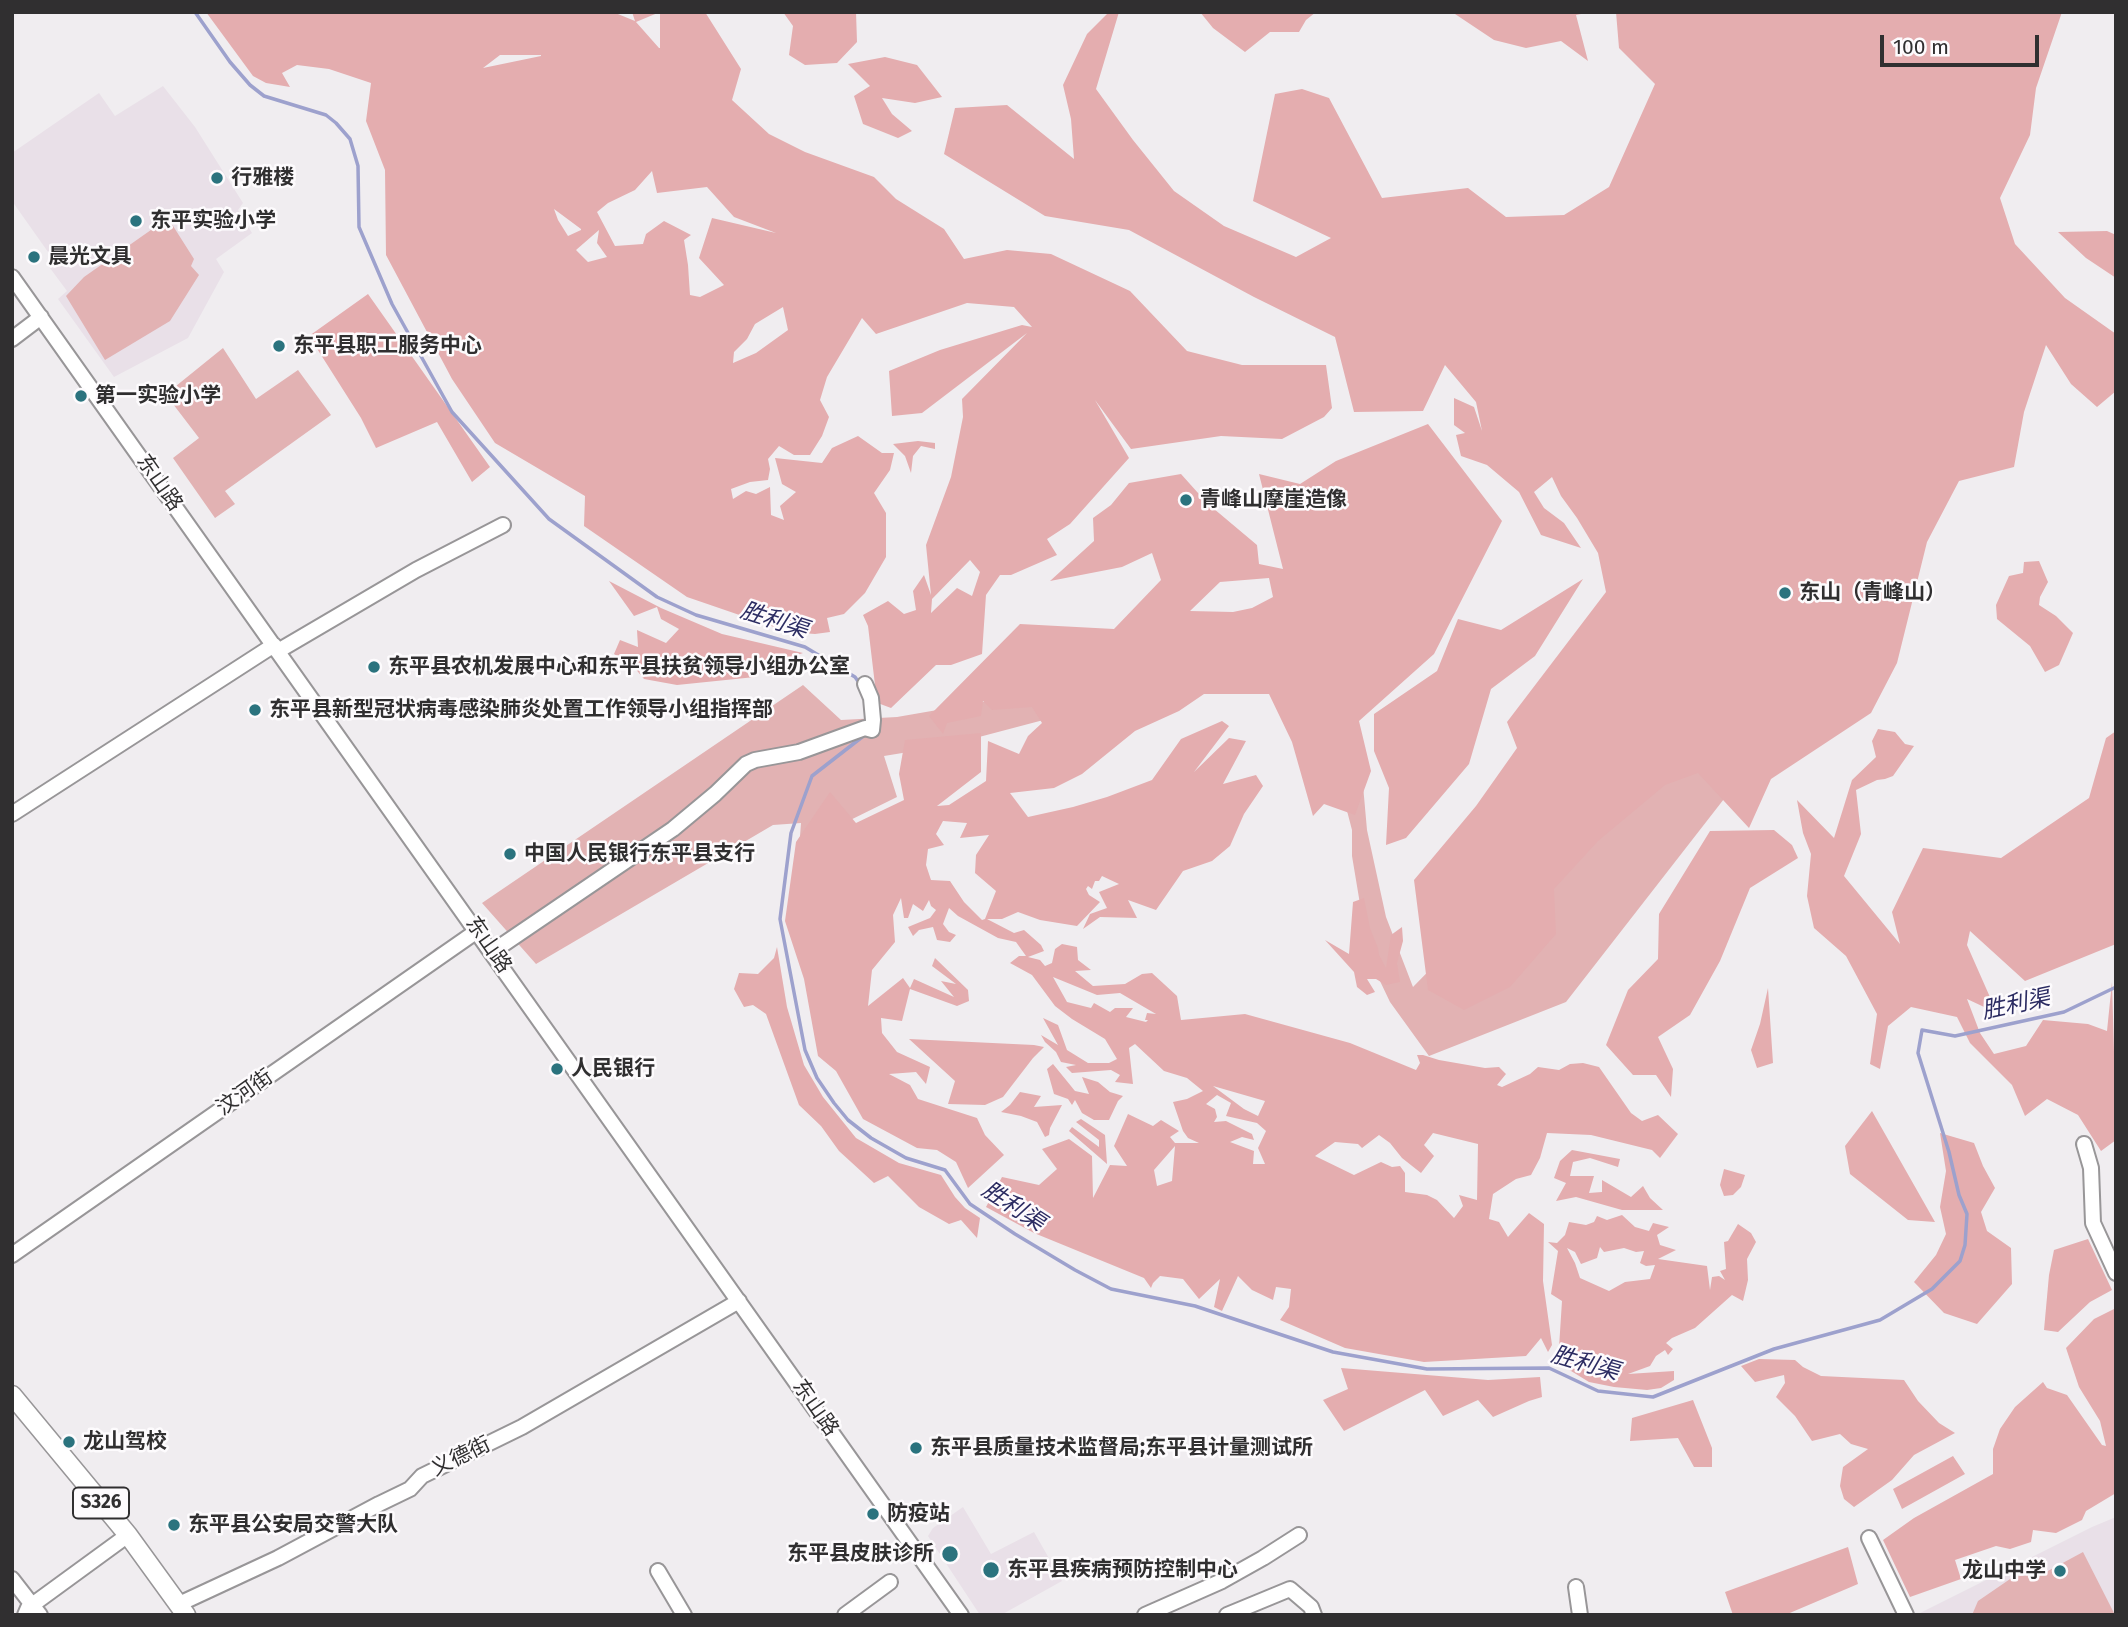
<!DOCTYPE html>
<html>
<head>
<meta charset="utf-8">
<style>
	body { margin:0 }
	#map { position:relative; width:2128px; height:1627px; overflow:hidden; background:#f0edf0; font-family:"Fira Sans",sans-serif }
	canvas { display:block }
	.frame { position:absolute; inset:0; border:14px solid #302f30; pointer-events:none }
	.scale { position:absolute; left:1880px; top:35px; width:159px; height:32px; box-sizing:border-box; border:4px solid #302f30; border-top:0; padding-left:9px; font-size:21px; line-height:24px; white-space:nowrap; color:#302f30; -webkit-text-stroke:5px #fdfbfd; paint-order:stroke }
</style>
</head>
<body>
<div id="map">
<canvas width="2128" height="1627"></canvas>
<div class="frame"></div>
<div class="scale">100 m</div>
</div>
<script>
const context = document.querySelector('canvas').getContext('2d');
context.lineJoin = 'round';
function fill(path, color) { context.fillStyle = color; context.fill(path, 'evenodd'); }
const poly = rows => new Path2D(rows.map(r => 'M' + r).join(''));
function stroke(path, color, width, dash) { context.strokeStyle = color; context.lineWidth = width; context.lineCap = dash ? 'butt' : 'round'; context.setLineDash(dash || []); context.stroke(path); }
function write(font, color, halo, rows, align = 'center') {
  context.font = font + ' "Fira Sans","Noto Sans SC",sans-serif'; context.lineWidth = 5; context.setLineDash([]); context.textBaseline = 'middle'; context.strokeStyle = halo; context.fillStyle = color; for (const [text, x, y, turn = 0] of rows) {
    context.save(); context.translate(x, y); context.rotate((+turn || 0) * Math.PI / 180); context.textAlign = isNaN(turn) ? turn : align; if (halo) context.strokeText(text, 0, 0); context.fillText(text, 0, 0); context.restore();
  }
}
fill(poly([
	[163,86,195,127,243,203,238,210,252,233,216,259,224,272,188,338,114,377,58,299,67,291,47,264,53,259,12,201,12,153,99,93,115,116],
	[963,1507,991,1554,1034,1532,1062,1581,1001,1615,980,1615,928,1536,933,1528],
	[2116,1517,2116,1615,1916,1615,2092,1527]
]), '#e9e0e8');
fill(poly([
	[168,218,194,259,191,266,199,275,170,321,105,360,66,296,84,277],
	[223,348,256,399,298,370,331,415,225,491,235,504,215,518,173,458,199,438,173,404,180,395,176,386],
	[1289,663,1361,763,1367,830,1386,917,1413,987,1500,898,1822,673,1566,1002,1429,1056,1390,1002,1369,958,1352,856,1352,830,1329,742,1290,696,1235,684,1123,699,945,746,884,756,897,797,826,832,794,916,801,823,773,825,536,964,482,903,803,685,841,720,897,717,1041,692],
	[2083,1552,2115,1615,1972,1615,1978,1601,2013,1577,2046,1572]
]), '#e2b2b3');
fill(poly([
	[206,12,613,12,635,21,632,12,705,12,741,69,732,100,769,134,805,152,874,177,896,199,944,229,964,259,1007,250,1051,254,1130,291,1187,351,1242,365,1326,365,1332,408,1324,417,1282,439,1221,436,1131,449,1095,400,1129,458,1070,524,1047,539,1057,555,1011,575,1000,575,986,595,982,654,951,665,936,665,891,708,875,702,875,685,868,626,863,615,888,601,904,614,916,610,913,591,924,575,931,595,926,545,951,477,963,417,962,399,1027,333,922,413,892,416,889,371,940,350,1022,325,1032,327,1014,307,967,303,876,334,862,318,827,377,820,400,829,417,822,436,810,455,794,455,779,446,768,459,770,469,768,480,750,482,731,489,733,499,746,491,756,494,770,487,771,515,784,520,780,506,796,492,782,484,775,458,822,463,832,448,858,436,882,453,894,453,890,470,874,493,886,513,886,557,865,593,844,614,827,618,830,632,815,634,789,632,687,597,584,526,585,496,495,443,452,379,386,255,385,170,366,121,371,83,329,69,297,65,282,73,290,87,266,83,253,76],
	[660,12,660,48,659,48,636,22],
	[500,55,541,55,541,56,483,68],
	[652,171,657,193,707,187,734,217,776,233,712,218,699,258,724,285,700,297,690,295,688,265,684,240,691,235,664,221,646,234,643,244,615,246,597,212,608,203,635,190],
	[554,209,581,229,581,230,568,236,558,220],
	[599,230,597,243,607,257,588,262,576,250],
	[783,307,788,330,756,353,733,363,734,352,747,339,755,324],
	[970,560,980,572,972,596,957,588,931,613,932,599],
	[783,12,856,12,857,42,837,63,805,65,789,55,793,26],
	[1109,12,1119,12,1096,89,1133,140,1174,191,1224,226,1296,257,1331,238,1253,201,1275,94,1302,89,1329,98,1382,198,1468,188,1506,217,1564,215,1609,187,1655,84,1619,48,1616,12,2062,12,2036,88,2030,135,2000,198,2015,244,2065,298,2116,334,2116,391,2097,407,2071,384,2046,345,2024,412,2014,467,1959,481,1927,542,1897,663,1871,713,1771,779,1749,828,1698,773,1665,785,1598,841,1554,889,1556,934,1510,987,1464,1010,1428,990,1414,880,1476,806,1517,748,1507,722,1606,592,1598,553,1577,518,1561,496,1552,477,1534,492,1544,508,1564,523,1581,548,1541,535,1519,492,1487,465,1461,456,1456,435,1465,433,1454,425,1454,398,1474,407,1482,431,1476,402,1445,365,1423,411,1354,412,1335,337,1254,297,1129,230,1045,216,944,154,955,108,1007,105,1074,159,1071,119,1063,85,1087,34],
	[1200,12,1316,12,1306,20,1299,32,1270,32,1245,52,1213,28],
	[1452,12,1591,12,1576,15,1588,61,1561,41,1526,48,1494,40],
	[885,57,917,65,942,97,915,103,882,98,892,114,912,131,898,138,863,124,854,96,870,86,848,64],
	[2107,231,2116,235,2116,278,2086,258,2058,232],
	[368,294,490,467,472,482,437,422,376,448,361,418,309,336],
	[1428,424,1502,521,1434,654,1359,721,1371,771,1355,815,1324,804,1313,816,1292,742,1269,694,1204,694,1179,711,1135,731,1082,774,1054,788,1010,793,1028,817,1073,807,1107,797,1152,780,1181,739,1222,721,1229,726,1194,772,1229,738,1246,741,1223,784,1256,775,1263,786,1244,814,1230,846,1212,861,1183,871,1156,910,1128,900,1137,918,1100,917,1083,929,1090,914,1107,908,1099,892,1119,884,1102,876,1099,881,1095,881,1092,889,1088,886,1086,889,1089,895,1100,902,1077,926,1040,920,1018,912,1002,919,987,919,1014,933,1024,930,1041,945,1044,951,1028,957,1040,960,1045,966,1052,963,1055,949,1062,944,1077,947,1078,960,1091,970,1075,971,1093,986,1125,984,1142,974,1152,973,1177,996,1181,1020,1245,1014,1350,1043,1416,1070,1420,1063,1417,1055,1423,1055,1439,1060,1485,1068,1499,1067,1506,1074,1497,1085,1502,1087,1530,1074,1538,1067,1559,1070,1570,1064,1583,1063,1599,1067,1631,1113,1642,1121,1658,1115,1678,1134,1660,1158,1652,1150,1591,1135,1547,1133,1540,1158,1531,1175,1516,1179,1493,1194,1489,1219,1499,1222,1508,1237,1529,1213,1544,1224,1543,1281,1552,1345,1548,1352,1541,1338,1526,1356,1424,1362,1345,1348,1280,1320,1289,1307,1291,1289,1276,1287,1273,1300,1252,1290,1238,1276,1222,1311,1214,1307,1220,1279,1199,1299,1183,1279,1160,1276,1153,1283,1151,1288,1144,1278,1034,1233,986,1207,1002,1177,1039,1185,1057,1169,1042,1149,1069,1139,1092,1156,1093,1198,1110,1165,1127,1166,1114,1146,1128,1114,1153,1126,1161,1120,1179,1131,1170,1137,1175,1143,1199,1143,1188,1138,1183,1131,1173,1102,1187,1099,1203,1091,1187,1078,1164,1071,1135,1044,1129,1048,1133,1084,1115,1082,1120,1075,1111,1070,1072,1073,1066,1067,1076,1065,1061,1062,1056,1052,1045,1042,1041,1035,1058,1045,1043,1018,1058,1025,1067,1050,1088,1063,1109,1063,1117,1059,1105,1039,1072,1019,1055,1006,1032,975,1010,963,1019,956,1026,956,1016,942,998,938,958,916,949,908,943,924,949,932,956,935,950,942,937,940,933,927,919,930,913,936,908,927,930,918,936,910,931,906,929,900,923,911,913,904,908,918,904,918,901,898,893,915,895,942,872,970,868,1006,903,978,910,988,914,979,954,997,941,981,956,984,932,966,935,958,968,990,969,1001,957,1006,910,989,902,1021,881,1018,882,1033,897,1052,930,1067,926,1084,916,1072,889,1074,910,1085,918,1099,977,1118,985,1135,1004,1155,968,1188,956,1162,937,1150,917,1148,863,1119,836,1071,818,1056,804,979,785,921,796,842,830,792,856,823,904,800,899,774,905,740,981,733,981,772,937,806,949,805,986,781,988,741,1019,754,1028,736,1042,723,1032,707,992,710,983,701,981,716,947,723,943,734,929,716,1020,624,1114,629,1161,580,1152,553,1122,567,1050,581,1094,541,1093,518,1111,505,1129,483,1181,474,1207,503,1257,545,1259,564,1283,569,1259,474,1300,484,1336,461],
	[1269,578,1273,597,1252,608,1233,612,1190,611,1220,582],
	[943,821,967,823,960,838,989,835,976,855,975,873,996,891,985,919,982,920,964,902,950,881,931,880,926,865,928,849,944,845,936,834],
	[1053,977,1097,995,1120,993,1156,1014,1147,1013,1145,1020,1148,1020,1146,1022,1126,1017,1133,1008,1115,1008,1110,1012,1094,1003,1091,1008,1067,1002],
	[1213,1086,1265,1101,1258,1116,1244,1109],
	[1217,1095,1231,1103,1226,1116,1257,1123,1266,1131,1258,1148,1265,1164,1253,1164,1254,1151,1230,1142,1242,1137,1254,1140,1252,1134,1226,1121,1214,1122,1217,1117,1215,1109,1206,1104],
	[1433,1133,1478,1144,1477,1200,1459,1195,1463,1206,1454,1218,1437,1200,1427,1195,1405,1192,1405,1173,1400,1166,1392,1167,1381,1162,1354,1175,1315,1156,1335,1142,1358,1144,1362,1148,1379,1135,1390,1143,1402,1158,1421,1173,1434,1156,1424,1145],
	[1175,1146,1172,1181,1157,1186,1154,1170],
	[918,441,935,443,935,449,921,446,913,456,911,473,905,456,893,444],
	[2039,561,2048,582,2040,597,2039,605,2056,616,2073,633,2059,665,2045,672,2030,646,1997,619,1996,605,2009,576,2023,573,2024,562],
	[1583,579,1535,656,1491,689,1469,764,1406,838,1386,845,1389,788,1374,751,1374,714,1437,671,1458,619,1501,630],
	[609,581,661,608,722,634,803,653,782,660,757,660,755,677,677,685,644,679,633,666,614,654,620,640,638,647,637,630,666,643,679,629,661,619,657,607,634,616],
	[1878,729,1895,732,1905,744,1914,746,1893,776,1885,779,1877,780,1856,790,1861,834,1844,876,1900,944,1892,912,1923,848,2001,858,2089,798,2106,738,2116,731,2116,944,2025,981,1970,931,1967,945,1997,1013,1967,999,1980,1033,1994,1054,2026,1046,2043,1020,2088,1024,2107,1031,2112,982,2114,1052,2116,1056,2116,1140,2101,1151,2078,1115,2047,1099,2025,1116,2012,1085,1970,1043,1957,1017,1911,1007,1888,1026,1880,1069,1870,1064,1877,1014,1846,956,1814,928,1807,896,1811,854,1803,833,1797,800,1834,838,1852,780,1876,757,1872,741],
	[1774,830,1792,845,1798,858,1750,888,1720,961,1690,1015,1658,1037,1673,1069,1671,1097,1656,1075,1633,1075,1606,1045,1628,990,1658,959,1659,914,1710,831],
	[1364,898,1370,928,1378,948,1379,955,1386,968,1391,935,1402,927,1403,941,1397,963,1400,982,1386,985,1376,979,1367,979,1375,992,1367,995,1357,987,1354,972,1325,940,1349,954,1353,902],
	[777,947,787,1007,804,1065,823,1097,856,1138,899,1163,941,1175,955,1197,965,1208,980,1218,977,1238,961,1220,949,1224,919,1207,888,1176,874,1183,839,1151,821,1126,799,1105,766,1014,753,1005,744,1007,734,989,739,973,758,974,774,958],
	[1768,988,1773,1063,1757,1068,1751,1050,1760,1024],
	[909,1039,1034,1045,1044,1047,1033,1058,1003,1097,985,1105,948,1104,955,1081],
	[1053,1064,1075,1091,1089,1094,1082,1077,1098,1082,1110,1092,1123,1096,1118,1101,1109,1120,1094,1120,1082,1113,1075,1100,1072,1105,1068,1099,1054,1094,1047,1069],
	[1020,1092,1041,1096,1034,1107,1062,1105,1050,1128,1049,1135,1045,1137,1037,1122,1021,1116,1001,1112,1010,1105],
	[1872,1111,1935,1222,1908,1220,1850,1174,1845,1146],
	[1081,1119,1105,1135,1107,1164,1069,1131,1072,1127,1099,1147,1099,1140,1076,1122],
	[1940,1133,1974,1143,1983,1166,1995,1188,1981,1212,1987,1231,2011,1248,2012,1284,1977,1324,1944,1313,1914,1282,1936,1255,1946,1234,1940,1207,1946,1171],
	[1572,1150,1620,1159,1618,1167,1590,1158,1573,1162,1570,1176,1594,1176,1589,1193,1602,1192,1602,1180,1631,1197,1643,1186,1650,1198,1663,1210,1622,1210,1576,1197,1556,1201,1566,1183,1554,1178,1560,1161],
	[1724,1169,1745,1175,1741,1187,1733,1195,1724,1196,1720,1185],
	[1622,1215,1635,1227,1649,1231,1653,1223,1669,1227,1657,1235,1660,1245,1676,1250,1658,1259,1707,1266,1710,1290,1712,1277,1719,1276,1725,1280,1720,1271,1726,1269,1724,1242,1728,1241,1738,1224,1751,1233,1756,1242,1747,1259,1748,1280,1743,1301,1732,1295,1695,1328,1672,1338,1666,1343,1673,1349,1668,1355,1665,1350,1656,1356,1650,1366,1628,1374,1674,1371,1674,1380,1661,1388,1647,1390,1614,1387,1589,1382,1558,1363,1562,1301,1551,1294,1558,1251,1548,1242,1557,1243,1565,1235,1569,1222,1586,1225,1594,1222,1597,1216,1607,1220],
	[1600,1247,1604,1252,1624,1248,1636,1252,1644,1251,1640,1263,1646,1266,1655,1265,1650,1279,1625,1282,1609,1291,1580,1278,1575,1263,1567,1248,1575,1252,1581,1264,1597,1258],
	[2088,1239,2112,1290,2090,1302,2058,1332,2044,1330,2049,1275,2054,1250],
	[2116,1308,2116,1493,2086,1511,2082,1520,2056,1533,2033,1530,2031,1542,2010,1549,1996,1546,1955,1560,1961,1579,1910,1597,1883,1540,1914,1518,1993,1474,1993,1449,2000,1429,2015,1407,2043,1382,2047,1388,2067,1395,2102,1445,2106,1446,2100,1421,2079,1387,2066,1348,2094,1319],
	[1759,1359,1795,1360,1803,1367,1821,1376,1904,1380,1918,1401,1939,1423,1955,1433,1914,1455,1892,1480,1854,1507,1844,1499,1840,1486,1843,1467,1868,1449,1851,1444,1840,1434,1812,1441,1795,1416,1776,1397,1785,1383,1784,1375,1755,1382,1741,1366],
	[1341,1368,1488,1380,1540,1377,1542,1397,1529,1401,1493,1417,1478,1400,1443,1416,1425,1390,1344,1431,1323,1400,1348,1389],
	[1693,1400,1712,1448,1712,1467,1694,1467,1678,1438,1630,1441,1632,1418],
	[1953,1456,1965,1474,1902,1509,1893,1489],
	[1848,1547,1858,1584,1785,1615,1733,1615,1725,1592]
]), '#e4adaf');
stroke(poly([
	[195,12,230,62,250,85,264,96,326,115,336,123,350,139,358,166,359,227,392,304,452,412,549,519,657,597,696,615,805,647,855,677,860,684],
	[866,734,812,776,791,833,780,919,805,1050,817,1078,834,1103,848,1120,871,1138,906,1158,945,1170,970,1204,1015,1234,1075,1270,1111,1289,1195,1306,1333,1352,1427,1369,1549,1368,1598,1391,1653,1397,1774,1349,1880,1320,1932,1289,1960,1261,1965,1245,1967,1214,1959,1195,1949,1152,1918,1053,1922,1030,1955,1036,2064,1012,2116,987]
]), '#9da1cd', 3.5);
const minor = poly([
	[12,277,961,1615],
	[12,339,41,317],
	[278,651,416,570,503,525],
	[12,814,274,645],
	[492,952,673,829,715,794,746,764,755,760,799,752,865,728,872,730,873,720,871,698,865,684],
	[2084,1144,2091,1168,2093,1223,2116,1273],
	[12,1255,477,931],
	[1869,1538,1906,1615],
	[658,1571,684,1615],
	[12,1579,40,1615],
	[1576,1587,1580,1615],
	[179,1604,278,1558,379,1504,410,1489,422,1476,522,1427,739,1301],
	[25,1615,28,1608,128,1535],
	[845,1615,890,1582],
	[1145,1615,1222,1581,1263,1558,1299,1535],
	[1227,1615,1290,1589,1311,1607,1314,1615]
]);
const major = poly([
	[12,1395,128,1535,186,1615]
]);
stroke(minor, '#989698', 18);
stroke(major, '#989698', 21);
stroke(minor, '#fff', 14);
stroke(major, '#fff', 18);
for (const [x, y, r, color] of [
	[217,178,7,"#2b737e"],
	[136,221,7,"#2b737e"],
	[34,257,7,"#2b737e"],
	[279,346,7,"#2b737e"],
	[81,396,7,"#2b737e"],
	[1186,500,7,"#2b737e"],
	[1785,593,7,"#2b737e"],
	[374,667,7,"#2b737e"],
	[255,710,7,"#2b737e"],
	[510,854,7,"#2b737e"],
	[557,1069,7,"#2b737e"],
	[69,1442,7,"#2b737e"],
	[916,1448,7,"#2b737e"],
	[873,1514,7,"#2b737e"],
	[174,1525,7,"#2b737e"],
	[950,1554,9,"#2b737e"],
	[991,1570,9,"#2b737e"],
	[2060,1571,7,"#2b737e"]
]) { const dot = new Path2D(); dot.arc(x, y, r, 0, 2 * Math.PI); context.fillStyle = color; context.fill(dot); stroke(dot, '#fdfbfd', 2.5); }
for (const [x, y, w] of [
	[101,1503,56]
]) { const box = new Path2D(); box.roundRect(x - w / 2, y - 15.5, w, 31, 5); context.fillStyle = '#fdfbfd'; context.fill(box); stroke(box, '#302f30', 2); }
write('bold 19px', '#302f30', null, [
	["S326",101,1503]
]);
write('bold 21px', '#302f30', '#fdfbfd', [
	["行雅楼",231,178],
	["东平实验小学",150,221],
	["晨光文具",48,257],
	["东平县职工服务中心",293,346],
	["第一实验小学",95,396],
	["青峰山摩崖造像",1200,500],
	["东山（青峰山）",1799,593],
	["东平县农机发展中心和东平县扶贫领导小组办公室",388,667],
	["东平县新型冠状病毒感染肺炎处置工作领导小组指挥部",269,710],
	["中国人民银行东平县支行",524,854],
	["人民银行",571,1069],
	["龙山驾校",83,1442],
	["东平县质量技术监督局;东平县计量测试所",930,1448],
	["防疫站",887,1514],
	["东平县公安局交警大队",188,1525],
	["东平县皮肤诊所",934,1554,"right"],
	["东平县疾病预防控制中心",1007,1570],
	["龙山中学",2046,1571,"right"]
], 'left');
write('21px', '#302f30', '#fdfbfd', [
	["东山路",159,483,55],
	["东山路",488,945,55],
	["汶河街",245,1093,-35],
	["东山路",815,1408,55],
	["义德街",461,1457,-26]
]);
write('italic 23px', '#2c2c62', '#fdfbfd', [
	["胜利渠",774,621,18],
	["胜利渠",2016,1005,-12],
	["胜利渠",1013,1207,33],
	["胜利渠",1585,1364,16]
]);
</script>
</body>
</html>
